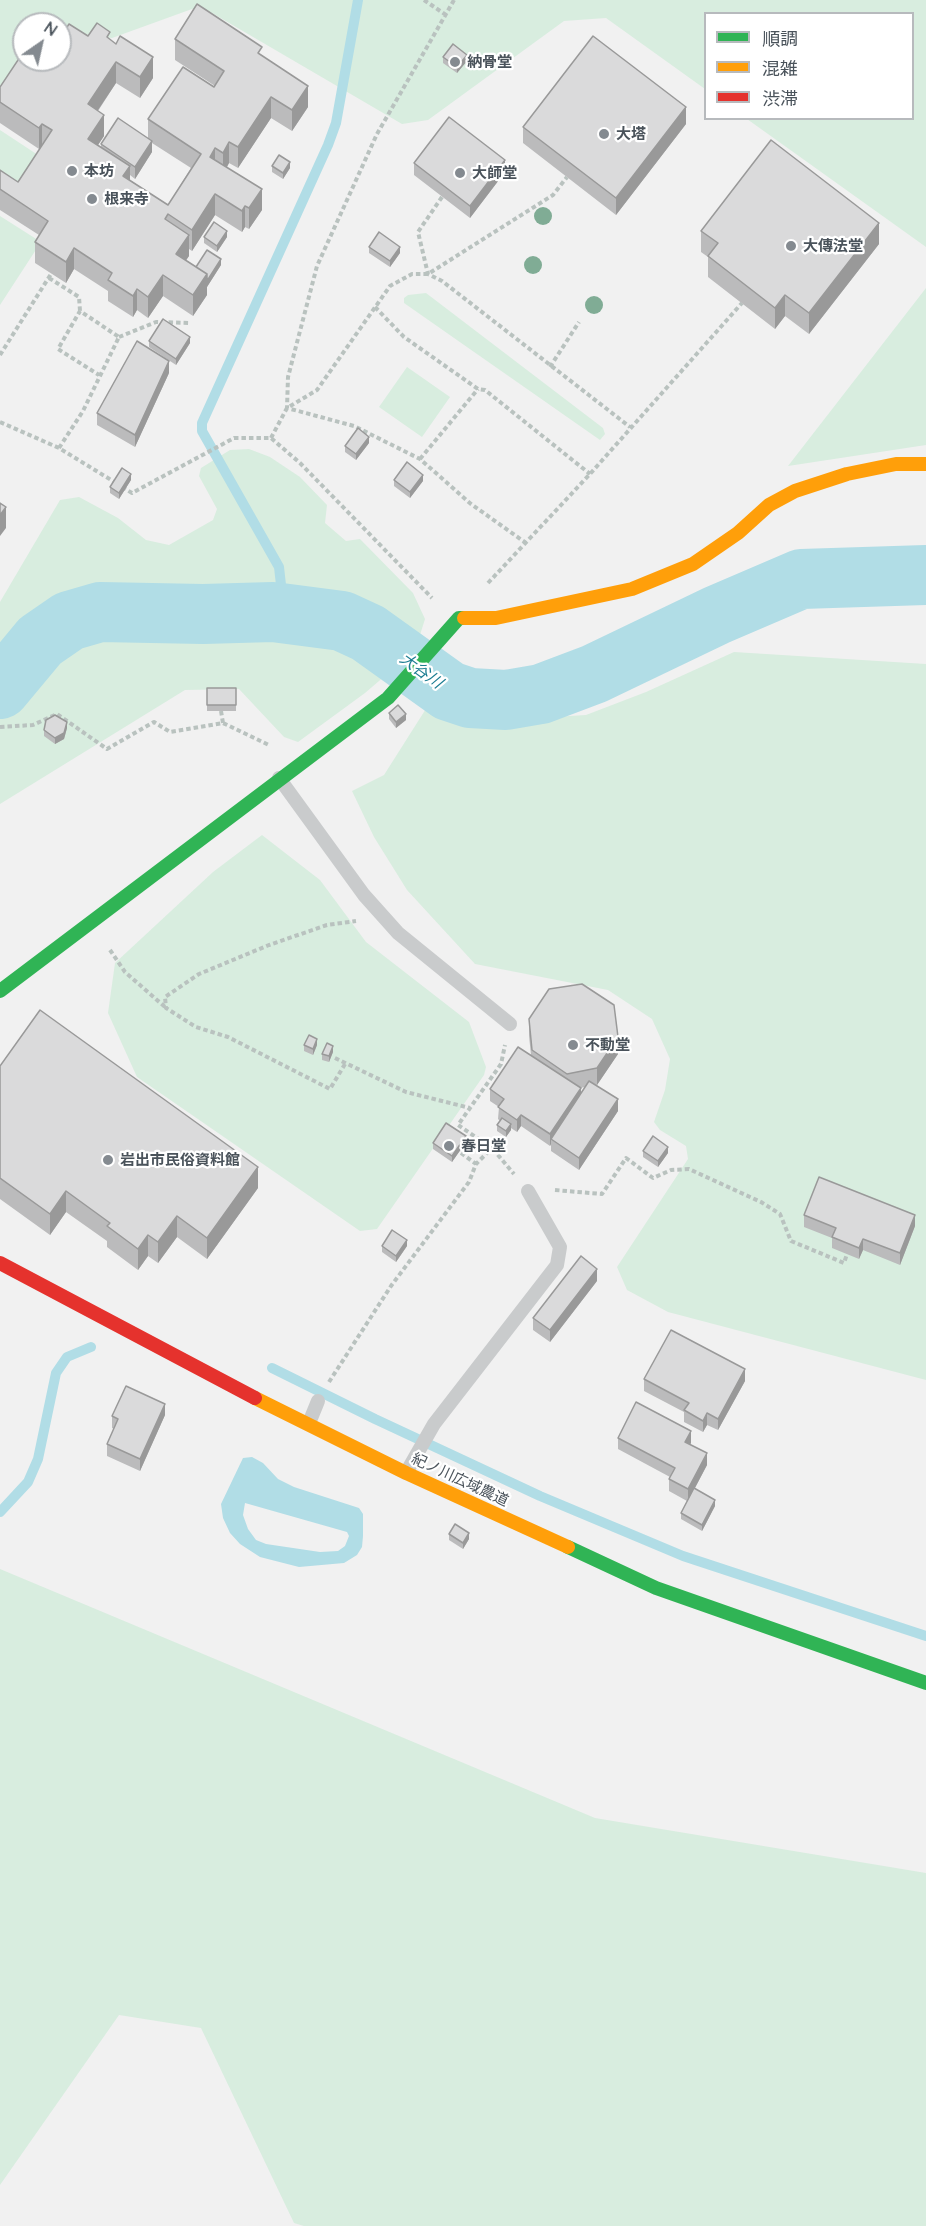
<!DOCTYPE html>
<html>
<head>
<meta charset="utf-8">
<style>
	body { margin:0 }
	#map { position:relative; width:926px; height:2226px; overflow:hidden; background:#f1f1f1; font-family:Quicksand,"Noto Sans JP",sans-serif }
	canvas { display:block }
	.legend { position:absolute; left:704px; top:12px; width:210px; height:108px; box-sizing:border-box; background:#fff; border:2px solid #b7babd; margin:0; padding:8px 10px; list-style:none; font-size:18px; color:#4a535b }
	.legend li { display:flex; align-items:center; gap:12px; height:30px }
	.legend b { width:30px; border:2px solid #b7babd }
	.north { position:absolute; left:12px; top:12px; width:60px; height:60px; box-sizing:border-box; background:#fff; border:2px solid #b7babd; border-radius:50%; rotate:34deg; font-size:16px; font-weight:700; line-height:24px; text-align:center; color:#4a535b }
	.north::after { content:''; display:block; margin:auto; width:21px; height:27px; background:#848a90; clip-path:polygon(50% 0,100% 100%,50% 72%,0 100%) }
</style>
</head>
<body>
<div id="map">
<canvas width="926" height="2226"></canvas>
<ul class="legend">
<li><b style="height:8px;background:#30b455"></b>順調</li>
<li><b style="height:8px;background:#ff9f0a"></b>混雑</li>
<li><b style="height:8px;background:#e5322d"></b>渋滞</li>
</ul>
<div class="north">N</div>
</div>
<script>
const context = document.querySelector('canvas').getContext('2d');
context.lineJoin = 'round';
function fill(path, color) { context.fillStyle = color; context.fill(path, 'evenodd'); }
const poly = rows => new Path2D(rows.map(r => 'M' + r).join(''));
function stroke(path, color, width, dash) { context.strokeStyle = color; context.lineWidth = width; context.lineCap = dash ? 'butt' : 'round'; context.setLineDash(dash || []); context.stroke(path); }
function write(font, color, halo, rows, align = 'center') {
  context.font = font + ' Quicksand,"Noto Sans JP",sans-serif'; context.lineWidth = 4.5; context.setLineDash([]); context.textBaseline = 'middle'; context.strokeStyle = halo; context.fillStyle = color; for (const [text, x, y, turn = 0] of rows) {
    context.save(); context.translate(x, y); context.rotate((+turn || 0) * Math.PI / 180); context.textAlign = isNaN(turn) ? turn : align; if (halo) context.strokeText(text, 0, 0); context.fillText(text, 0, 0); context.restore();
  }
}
fill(poly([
	[0,0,926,0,926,247,747,119,912,118,912,14,706,14,705,89,606,18,564,21,428,120,402,124,212,13,192,9,112,38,70,32,60,46,60,24,24,24,24,60,0,98],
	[0,130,41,157,15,194,0,184],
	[0,216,41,242,0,305],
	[926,288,926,445,788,466],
	[426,293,603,428,605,434,600,440,404,303,404,298,408,295],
	[407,367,450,397,422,437,379,407],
	[249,449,270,457,300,477,327,505,325,523,346,541,360,539,413,593,425,619,420,635,393,669,365,693,298,742,284,737,239,689,185,690,0,804,0,602,60,500,79,497,118,518,146,540,169,545,213,520,217,509,199,476,201,468,230,450],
	[734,652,926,664,926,1380,668,1312,627,1290,617,1267,688,1159,686,1146,660,1130,654,1122,665,1090,670,1059,652,1019,608,990,475,964,407,890,374,837,352,791,384,775,429,704,504,720,586,715,646,692],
	[262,835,320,880,366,942,469,1022,486,1067,484,1075,377,1229,360,1231,137,1077,108,1013,115,963,213,872],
	[0,1569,595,1818,926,1873,926,2226,304,2226,294,2223,201,2028,119,2015,0,2185]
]), '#d8eddf');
fill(poly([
	[252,1457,263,1463,278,1479,294,1487,359,1508,363,1514,363,1536,362,1547,357,1555,344,1563,299,1567,260,1557,240,1544,230,1533,223,1518,221,1504,243,1458],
	[245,1503,347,1532,349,1536,345,1546,338,1551,320,1552,266,1544,256,1540,248,1529,243,1515]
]), '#b1dde6');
stroke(poly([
	[273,612,281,585,279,567,202,431,202,423,328,145,336,123,358,0],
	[272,1368,375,1419,540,1496,683,1556,926,1636],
	[0,1512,28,1482,38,1459,56,1373,67,1357,91,1347]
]), '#b1dde6', 10);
stroke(poly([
	[0,689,40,641,69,621,100,612,203,614,273,612,342,621,368,633,449,691,470,698,506,700,541,694,594,674,717,615,801,579,926,575]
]), '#b1dde6', 60);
stroke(poly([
	[424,0,446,15],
	[454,0,377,134,317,266,288,377,287,408,354,426,420,459,471,504,526,543],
	[442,197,418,232,428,274,442,281,630,427],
	[49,278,79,297,80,311],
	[375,307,404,337,478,389,485,390,590,474],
	[119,337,156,322,191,323],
	[0,355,51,274],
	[550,367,579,322],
	[0,422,59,448,116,483],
	[271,438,287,408,317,390,390,286,412,274,428,274,553,195,567,177],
	[59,448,83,411,119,337,80,311,58,349,99,375],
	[420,459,478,389],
	[122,487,132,493,234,438,271,438,300,463,432,598],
	[488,583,590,474,742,303],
	[221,711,223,723],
	[0,727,33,725,57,714,107,749,154,722,170,732,223,723,269,745],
	[110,950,125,972,165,1007],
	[335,1058,406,1092,470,1108],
	[345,1064,330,1089,228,1037,196,1027,166,1008,165,997,199,974,269,945,327,925,356,921],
	[500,1137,492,1148,514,1174],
	[461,1153,476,1164],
	[555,1190,602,1194,626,1158,653,1178,671,1170,689,1169,761,1202,780,1214,791,1241,844,1263,847,1254],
	[329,1382,391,1286,469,1182,476,1164,492,1148,458,1125,501,1064,505,1045]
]), '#b9c2bf', 4, [4.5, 3]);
stroke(poly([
	[279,778,364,895,398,933,510,1024],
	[309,1423,318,1401],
	[406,1473,434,1424,557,1265,560,1247,528,1191]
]), '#c9cbcc', 14);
stroke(poly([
	[0,991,388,698,459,618,464,618],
	[568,1547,656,1588,926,1683]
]), '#30b455', 14);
stroke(poly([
	[464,618,496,618,632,589,693,564,738,533,769,505,795,491,847,474,896,464,926,464],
	[255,1398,406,1473,568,1547]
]), '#ff9f0a', 14);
stroke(poly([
	[0,1263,255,1398]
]), '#e5322d', 14);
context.fillStyle = '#80ac95';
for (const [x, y] of [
	[543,216],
	[533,265],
	[594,305]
]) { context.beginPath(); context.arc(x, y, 9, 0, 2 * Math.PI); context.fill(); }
fill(poly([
	[88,36,110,40,153,78,140,98,116,83,98,111,104,136,98,145,101,147,101,144,148,138,148,119,214,87,215,86,175,60,175,39,262,55,308,107,292,131,271,118,238,168,229,163,227,167,262,210,249,229,245,227,242,232,215,215,192,251,189,249,189,256,186,260,196,267,221,265,207,287,207,295,193,316,163,296,148,318,137,310,133,317,108,301,108,291,74,269,66,283,35,263,35,242,39,235,0,210,0,170,18,182,42,145,39,149,0,123,0,87,24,60,60,60],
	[152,143,191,168,168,205,130,180,130,175,135,179,152,152],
	[443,57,467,61,457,73,443,63],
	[686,124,616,215,523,143,523,127],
	[414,163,505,172,470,218,414,175],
	[272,166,290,168,283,179,272,172],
	[701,231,879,244,809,334,785,316,775,329,708,277,708,257,701,252],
	[204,237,227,237,217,252,204,243],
	[369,247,400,253,390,267,369,253],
	[149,341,190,343,176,365,149,347],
	[169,373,135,447,97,425,97,413],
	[369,443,356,460,345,452,345,446],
	[131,480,119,499,110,493,110,487],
	[394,480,423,481,410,498,394,486],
	[207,688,236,688,236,711,207,711],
	[389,713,406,720,396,728,389,719],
	[67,728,64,739,55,744,44,736,44,730],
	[529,1019,618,1054,597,1085,596,1085,618,1111,579,1170,551,1151,551,1144,550,1146,521,1126,517,1132,511,1128,511,1130,506,1137,497,1131,497,1125,500,1121,498,1119,499,1107,490,1101,490,1089,531,1055,529,1036],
	[585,1087,581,1094,580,1088],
	[304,1045,317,1045,313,1055,304,1051],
	[333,1052,329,1062,322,1060,322,1054],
	[0,1066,258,1188,207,1259,177,1237,158,1263,148,1256,138,1270,107,1247,107,1241,66,1212,50,1235,0,1199],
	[466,1142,452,1162,433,1149,433,1143],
	[643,1151,668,1153,658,1167,643,1157],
	[804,1215,915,1226,900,1265,863,1250,859,1259,832,1248,832,1238,804,1227],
	[382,1246,407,1246,396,1262,382,1252],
	[597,1281,550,1342,533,1330,533,1318],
	[644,1379,745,1381,718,1430,707,1425,703,1432,684,1422,684,1412,644,1391],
	[165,1415,140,1471,107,1456,107,1444,114,1429,112,1428,112,1416],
	[618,1438,691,1443,690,1444,707,1465,695,1488,715,1506,702,1531,681,1519,681,1513,687,1501,669,1491,669,1479,670,1477,618,1449],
	[449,1534,469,1539,463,1549,449,1540]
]), '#bbbbbc');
fill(poly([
	[467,55,467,61,457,73,457,67],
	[153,57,153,78,140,98,140,77],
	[116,62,116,83,88,125,88,104],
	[308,86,308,107,292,131,292,110],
	[271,97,271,118,238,168,238,147],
	[686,107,686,124,616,215,616,198],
	[104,115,104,136,88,160,88,139],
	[42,124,42,145,39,149,39,128],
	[152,141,152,152,135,179,135,167],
	[229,142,229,163,223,174,223,153],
	[215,148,215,169,210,157],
	[505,160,505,172,470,218,470,206],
	[290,162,290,168,283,179,283,173],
	[130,166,130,187,123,176],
	[262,189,262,210,249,229,249,208],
	[215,194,215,215,192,251,192,230],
	[245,206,245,227,242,232,242,211],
	[879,223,879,244,809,334,809,313],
	[227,231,227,237,217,252,217,246],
	[189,235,189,256,176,275,176,254],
	[400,247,400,253,390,267,390,261],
	[74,248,74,269,66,283,66,262],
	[221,259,221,265,207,287,207,295,193,316,193,295,207,274],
	[163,275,163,296,148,318,148,297],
	[137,289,137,310,133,317,133,296],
	[785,295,785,316,775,329,775,308],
	[190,337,190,343,176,365,176,359],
	[169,361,169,373,135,447,135,435],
	[369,437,369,443,356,460,356,454],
	[131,474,131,480,119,499,119,493],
	[423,475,423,481,410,498,410,492],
	[6,507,6,528,0,536,0,515],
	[406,714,406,720,396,728,396,722],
	[67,722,67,728,64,739,55,744,55,738],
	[618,1037,618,1054,597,1085,597,1068],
	[317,1039,317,1045,313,1055,313,1049],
	[333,1046,333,1052,329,1062,329,1056],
	[581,1088,581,1100,551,1139,551,1144,550,1146,550,1134],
	[618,1099,618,1111,579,1170,579,1158],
	[521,1115,521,1126,517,1132,517,1120],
	[511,1124,511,1130,506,1137,506,1131],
	[466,1136,466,1142,452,1162,452,1156],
	[668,1147,668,1153,658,1167,658,1161],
	[258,1167,258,1188,207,1259,207,1238],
	[66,1191,66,1212,50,1235,50,1214],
	[915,1215,915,1226,900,1265,900,1253],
	[177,1216,177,1237,158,1263,158,1242],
	[148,1235,148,1256,138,1270,138,1249],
	[863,1239,863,1250,859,1259,859,1248],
	[407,1240,407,1246,396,1262,396,1256],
	[597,1269,597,1281,550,1342,550,1330],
	[745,1369,745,1381,718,1430,718,1419],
	[165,1404,165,1415,140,1471,140,1459],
	[707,1413,707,1425,703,1432,703,1421],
	[691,1431,691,1443,685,1453,685,1442],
	[707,1453,707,1465,688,1501,688,1489],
	[715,1500,715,1506,702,1531,702,1525],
	[469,1533,469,1539,463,1549,463,1543]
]), '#999');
const building = poly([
	[197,4,262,47,258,53,308,86,292,110,271,97,238,147,229,142,223,153,215,148,210,157,262,189,249,208,245,206,242,211,215,194,192,230,168,214,165,219,189,235,176,254,207,274,193,295,163,275,148,297,137,289,133,296,108,280,112,273,74,248,66,262,35,242,48,221,0,189,0,170,18,182,52,130,42,124,39,128,0,102,0,87,24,51,24,60,60,60,60,38,69,24,88,36,97,23,110,32,107,37,116,44,120,36,153,57,140,77,116,62,88,104,104,115,88,139,130,166,123,176,168,205,201,154,148,119,183,67,214,87,224,71,175,39,197,4],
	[593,36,686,107,616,198,523,127,593,36],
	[453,44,467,55,457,67,443,57,453,44],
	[449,117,505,160,470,206,414,163,449,117],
	[118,118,152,141,135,167,101,144,118,118],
	[771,140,879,223,809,313,785,295,775,308,708,256,718,243,701,231,771,140],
	[279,155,290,162,283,173,272,166,279,155],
	[214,222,227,231,217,246,204,237,214,222],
	[379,232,400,247,390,261,369,247,379,232],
	[207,250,221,259,207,281,207,274,196,267,207,250],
	[163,319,190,337,176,359,149,341,163,319],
	[137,341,169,361,135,435,97,413,137,341],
	[358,428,369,437,356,454,345,446,358,428],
	[407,462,423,475,410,492,394,480,407,462],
	[122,468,131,474,119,493,110,487,122,468],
	[0,503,6,507,0,515,0,503],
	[207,688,236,688,236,705,207,705,207,688],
	[398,705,406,714,396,722,389,713,398,705],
	[55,715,67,722,64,733,55,738,44,730,46,720,55,715],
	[582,984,614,1005,618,1037,597,1068,567,1074,532,1050,529,1019,549,989,582,984],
	[40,1010,258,1167,207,1238,177,1216,158,1242,148,1235,138,1249,107,1226,110,1223,66,1191,50,1214,0,1178,0,1066,40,1010],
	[309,1035,317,1039,313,1049,304,1045,309,1035],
	[327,1043,333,1046,329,1056,322,1054,327,1043],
	[518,1047,581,1088,550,1134,521,1115,517,1120,498,1107,504,1099,490,1089,518,1047],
	[589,1081,618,1099,579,1158,551,1139,589,1081],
	[502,1118,511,1124,506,1131,497,1125,502,1118],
	[446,1123,466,1136,452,1156,433,1143,446,1123],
	[653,1136,668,1147,658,1161,643,1151,653,1136],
	[819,1177,915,1215,900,1253,863,1239,859,1248,832,1237,836,1228,804,1215,819,1177],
	[392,1230,407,1240,396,1256,382,1246,392,1230],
	[581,1256,597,1269,550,1330,533,1318,581,1256],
	[671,1330,745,1369,718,1419,707,1413,703,1421,684,1410,689,1403,644,1379,671,1330],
	[126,1386,165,1404,140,1459,107,1444,118,1419,112,1416,126,1386],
	[636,1402,691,1431,685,1442,707,1453,688,1489,669,1479,675,1468,618,1438,636,1402],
	[694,1488,715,1500,702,1525,681,1513,694,1488],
	[455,1524,469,1533,463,1543,449,1534,455,1524]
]);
fill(building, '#dadadb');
stroke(building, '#999', 1.5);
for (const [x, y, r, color] of [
	[455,62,6,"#848a90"],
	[604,134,6,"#848a90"],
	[72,171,6,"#848a90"],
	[460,173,6,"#848a90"],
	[92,199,6,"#848a90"],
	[791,246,6,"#848a90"],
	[573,1045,6,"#848a90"],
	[449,1146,6,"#848a90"],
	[108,1160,6,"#848a90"]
]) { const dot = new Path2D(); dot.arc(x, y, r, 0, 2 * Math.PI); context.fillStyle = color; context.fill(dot); stroke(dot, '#fff', 2); }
write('bold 15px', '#4a535b', '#fff', [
	["納骨堂",467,62],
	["大塔",616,134],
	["本坊",84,171],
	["大師堂",472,173],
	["根来寺",104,199],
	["大傳法堂",803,246],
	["不動堂",585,1045],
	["春日堂",461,1146],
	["岩出市民俗資料館",120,1160]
], 'left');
write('15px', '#4a535b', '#fff', [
	["紀ノ川広域農道",460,1480,25]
]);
write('italic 16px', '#1d7d92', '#fff', [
	["大谷川",421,671,36]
]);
</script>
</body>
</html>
